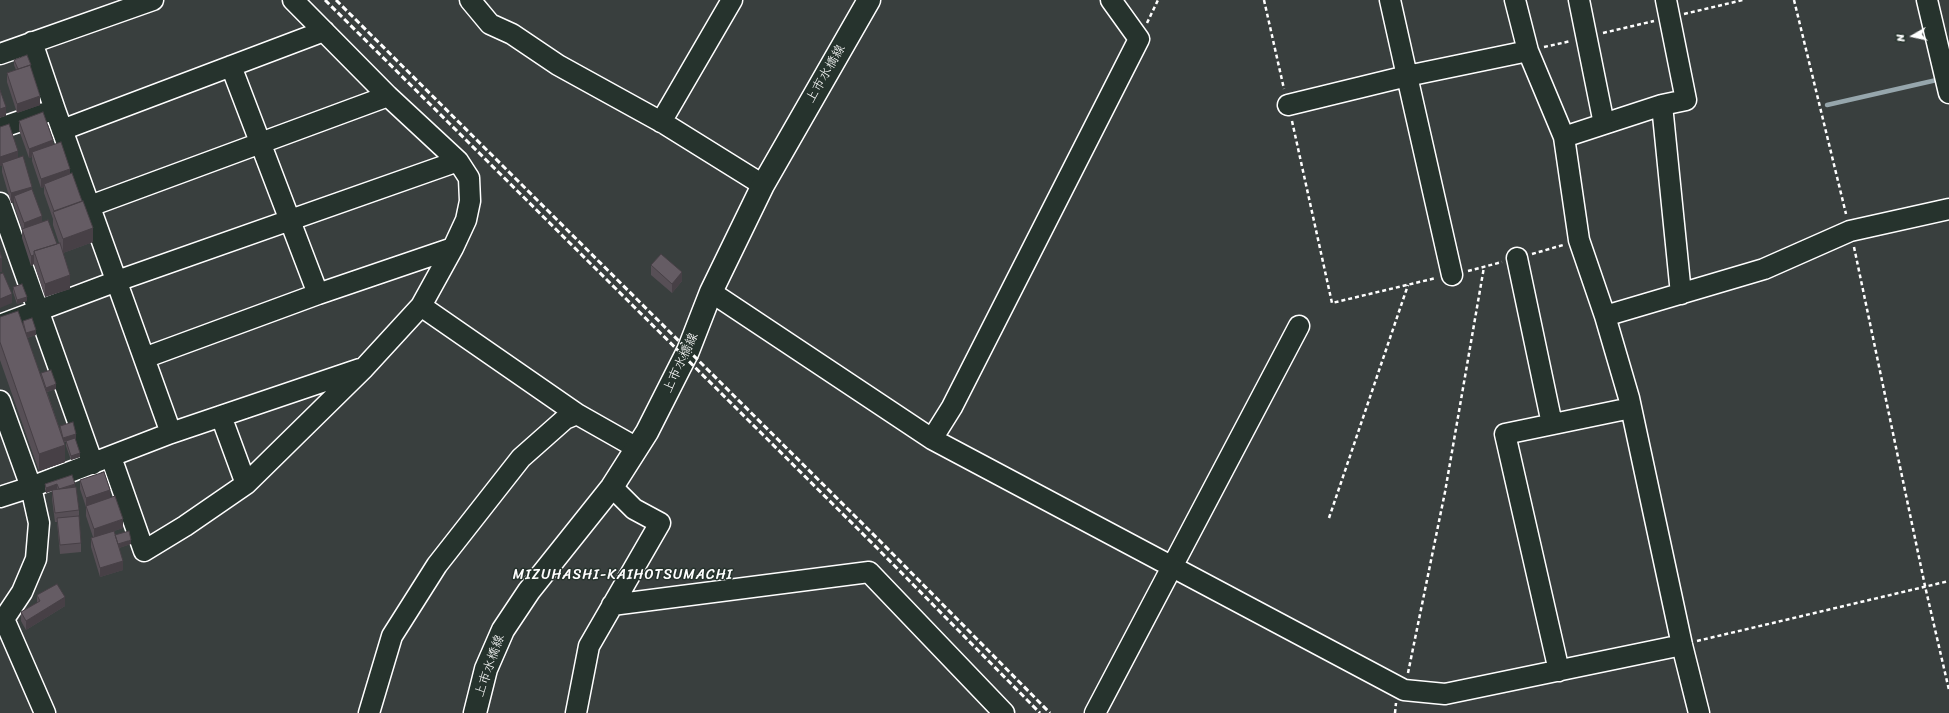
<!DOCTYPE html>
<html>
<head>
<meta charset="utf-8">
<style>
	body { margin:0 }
	#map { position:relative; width:1949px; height:713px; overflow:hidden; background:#393f3e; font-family:Sriracha,sans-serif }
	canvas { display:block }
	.north { position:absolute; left:1893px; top:16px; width:40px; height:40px; -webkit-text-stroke:3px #26332d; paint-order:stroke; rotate:261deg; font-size:11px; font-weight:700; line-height:16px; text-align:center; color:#fff }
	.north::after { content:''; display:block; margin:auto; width:14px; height:18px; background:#fff; clip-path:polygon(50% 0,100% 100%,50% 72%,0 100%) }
</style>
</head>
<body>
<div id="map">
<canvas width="1949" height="713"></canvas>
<div class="north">N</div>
</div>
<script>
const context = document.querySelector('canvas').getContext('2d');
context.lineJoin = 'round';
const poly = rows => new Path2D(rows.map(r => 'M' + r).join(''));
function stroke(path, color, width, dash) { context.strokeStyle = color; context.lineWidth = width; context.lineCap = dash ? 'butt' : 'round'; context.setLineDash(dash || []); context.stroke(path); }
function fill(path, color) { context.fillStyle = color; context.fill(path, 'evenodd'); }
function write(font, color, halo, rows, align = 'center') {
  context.font = font + ' Sriracha,"Klee One",sans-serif'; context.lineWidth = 3; context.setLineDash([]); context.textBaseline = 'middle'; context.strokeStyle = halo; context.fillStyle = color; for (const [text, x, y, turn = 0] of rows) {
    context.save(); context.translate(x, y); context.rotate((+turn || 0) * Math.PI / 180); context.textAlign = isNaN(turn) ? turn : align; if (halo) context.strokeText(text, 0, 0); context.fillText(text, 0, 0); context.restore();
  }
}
stroke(poly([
	[1827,105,1941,79]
]), '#96a6ac', 4.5);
const minor = poly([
	[470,0,490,24,512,34,558,65,665,124,763,185],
	[1515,0,1528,51,1564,137,1579,240,1605,316,1629,398,1682,645,1699,713],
	[1579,0,1604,124],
	[1927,0,1949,93],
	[32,42,55,110,171,433],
	[0,54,153,0],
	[231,66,318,294],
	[1288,105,1407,76,1390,0],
	[1662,105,1681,294],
	[661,122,732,0],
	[0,128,44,113],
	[62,130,324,31],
	[1564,137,1662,105,1686,100,1666,0],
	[0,203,93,464],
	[90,206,388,96],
	[1517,258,1552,424],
	[1452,275,1407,76,1528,51],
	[711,292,932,439,1404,690,1445,694,1682,645],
	[421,306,577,414],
	[1605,316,1764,269,1850,231,1949,209],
	[0,325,117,281,458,161],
	[144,358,318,294,453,248],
	[0,401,31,487,39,523,36,559,22,592,4,619,0,621],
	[221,416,246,484],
	[932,439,952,407,1139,39,1111,0],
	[111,457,144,551,185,526,246,484,364,368,421,306,453,248,466,220,470,201,469,178,458,161,388,96,293,0],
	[0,497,31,487,171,433,360,369],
	[612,605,869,572,1004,713],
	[4,619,45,713],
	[1559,671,1505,434,1631,408],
	[369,713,392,636,437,565,521,458,565,419,577,414,637,448],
	[576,713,589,646,660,523,634,509,612,487],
	[1095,713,1299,326]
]);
const major = poly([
	[475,713,486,669,503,630,529,591,612,487,647,432,688,351,711,292,763,185,869,0]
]);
stroke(minor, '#fff', 23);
stroke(major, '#fff', 25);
stroke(poly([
	[1264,0,1284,89],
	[1794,0,1846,214],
	[1684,14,1743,0],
	[1147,23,1158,0],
	[1603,33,1654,21],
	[1544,47,1571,41],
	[1292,121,1332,303,1436,278],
	[1854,247,1925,586,1949,690],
	[1532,254,1563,245],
	[1468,271,1502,262],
	[1329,518,1408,285],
	[1697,641,1949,581],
	[1408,673,1445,492,1484,267],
	[1395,713,1396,703]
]), '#fff', 2.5, [4, 3]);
stroke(minor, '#26332d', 20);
stroke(major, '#26332d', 22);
stroke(poly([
	[325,0,874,545,1040,713],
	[336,0,879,540,1050,713]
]), '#fff', 3, [6, 3]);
fill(poly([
	[14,60,31,69,40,105,17,113,7,82,7,73,16,70,14,65],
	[19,121,53,145,70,174,93,242,63,253,70,289,45,297,34,264,31,266,22,238,22,229,14,205,14,202,11,203,2,172,2,166,0,166,0,127,18,158,32,190,42,222,57,244,59,243,53,225,53,219,44,193,44,187,41,188,32,161,32,157,29,158,19,130],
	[651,265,682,281,672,293,651,275],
	[13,287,27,301,17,304,13,292],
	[0,317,23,324,23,321,36,335,27,338,41,376,41,373,56,389,47,392,60,430,60,426,76,438,75,439,80,457,71,460,66,446,66,442,64,442,65,462,39,471,0,360],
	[72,475,75,487,79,510,79,519,81,543,81,552,60,554,57,522,55,522,52,499,52,491,46,493,45,489,45,484],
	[80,480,110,498,123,528,114,531,115,535,131,544,119,548,123,570,100,577,91,547,91,538,93,537,86,516,86,507,80,489],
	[37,595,65,606,26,630,21,621,21,612,37,603]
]), '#574f56');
fill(poly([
	[40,96,40,105,17,113,17,104],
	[6,107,6,116,0,118,0,109],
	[53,140,53,149,32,152,32,157,29,158,29,149],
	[18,151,18,160,2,163,2,166,0,166,0,157],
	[70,169,70,178,44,184,44,187,41,188,41,179],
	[32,187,32,196,14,196,14,202,11,203,11,193],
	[42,216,42,225,24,232,24,223],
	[93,228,93,242,63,253,63,239],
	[34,255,34,264,31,266,31,256],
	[2,258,2,272,0,272,0,259],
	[682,272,682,281,672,293,672,284],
	[70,275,70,289,45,297,45,284],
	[12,294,12,303,0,308,0,299],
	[27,297,27,301,17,304,17,300],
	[36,330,36,335,26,338,26,333],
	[56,384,56,389,46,392,46,388],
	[76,434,76,438,63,442,63,438],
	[65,445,65,462,39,471,39,454],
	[80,453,80,457,71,460,71,456],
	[57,484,57,489,46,493,46,488],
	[75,484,75,489,59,490],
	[110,490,110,499,86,507,86,498],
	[123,519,123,528,94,538,94,529],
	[131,540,131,544,116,549,116,545],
	[123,561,123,570,100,577,100,568],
	[65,597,65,606,26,630,26,621]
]), '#474046');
const building = poly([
	[27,55,31,65,18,69,14,60,27,55],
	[30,65,40,96,17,104,7,73,30,65],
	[0,90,6,107,0,109,0,90],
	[43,112,53,140,29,149,19,121,43,112],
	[9,124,18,151,0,157,0,127,9,124],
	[61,142,70,169,41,179,32,152,61,142],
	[23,156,32,187,11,193,2,163,23,156],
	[72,173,82,201,54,211,44,184,72,173],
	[32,189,42,216,24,223,14,196,32,189],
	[83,201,93,228,63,239,53,212,83,201],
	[48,220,57,244,34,251,34,255,31,256,22,229,48,220],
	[60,243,70,275,45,284,34,251,60,243],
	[0,252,2,258,0,259,0,252],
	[661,254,682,272,672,284,651,265,661,254],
	[3,273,12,294,0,299,0,274,3,273],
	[22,284,27,297,17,300,13,287,22,284],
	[18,311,65,445,39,454,0,342,0,317,18,311],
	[32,318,36,330,26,333,23,321,32,318],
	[51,370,56,384,46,388,41,373,51,370],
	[73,422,76,434,63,438,60,426,73,422],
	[75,438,80,453,71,456,66,441,75,438],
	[104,472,110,490,86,498,80,480,104,472],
	[72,475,75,484,59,489,57,484,46,488,45,484,72,475],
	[76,487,79,510,55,513,52,490,76,487],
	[115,496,123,519,94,529,86,506,115,496],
	[79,516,81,543,60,545,57,518,79,516],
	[114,531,123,561,100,568,91,538,114,531],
	[129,531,131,540,118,544,115,535,129,531],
	[57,584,65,597,26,621,21,612,40,601,37,595,57,584]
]);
fill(building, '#655c64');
stroke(building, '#474046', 1);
write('13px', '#fff', '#26332d', [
	["上市水橋線",826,74,-60],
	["上市水橋線",681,363,-65],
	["上市水橋線",490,666,-71]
]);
context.letterSpacing = '1px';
write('14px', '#fff', '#26332d', [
	["MIZUHASHI-KAIHOTSUMACHI",623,575]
]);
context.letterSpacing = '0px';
</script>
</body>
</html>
